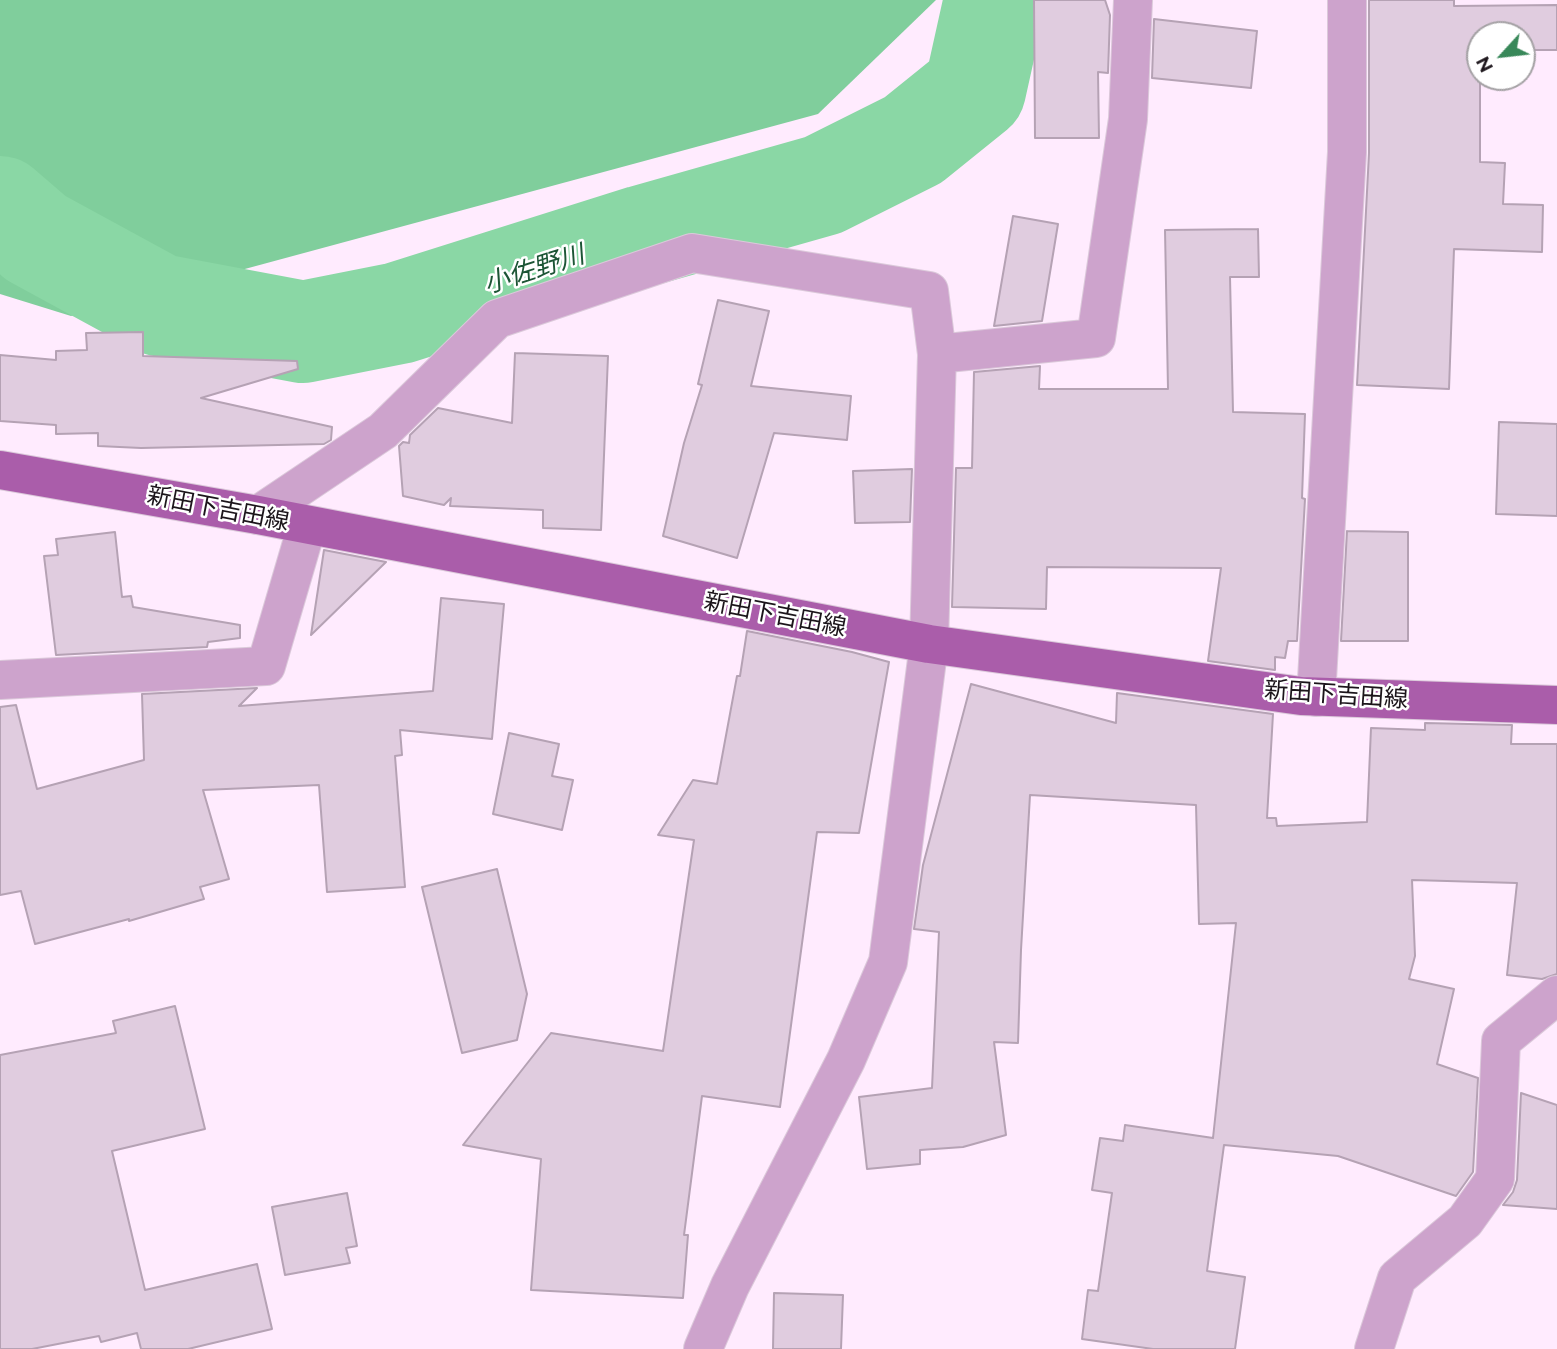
<!DOCTYPE html>
<html>
<head>
<meta charset="utf-8">
<style>
	body { margin:0 }
	#map { position:relative; width:1557px; height:1349px; overflow:hidden; background:#ffebfe; font-family:Raleway,sans-serif }
	canvas { display:block }
	.north { position:absolute; left:1466px; top:21px; width:70px; height:70px; box-sizing:border-box; background:#fff; border:2px solid #a4a1a4; border-radius:50%; rotate:243deg; font-size:19px; font-weight:700; line-height:28px; text-align:center; color:#1c151b }
	.north::after { content:''; display:block; margin:auto; width:24px; height:32px; background:#388859; clip-path:polygon(50% 0,100% 100%,50% 72%,0 100%) }
</style>
</head>
<body>
<div id="map">
<canvas width="1557" height="1349"></canvas>
<div class="north">N</div>
</div>
<script>
const context = document.querySelector('canvas').getContext('2d');
context.lineJoin = 'round';
function fill(path, color) { context.fillStyle = color; context.fill(path, 'evenodd'); }
const poly = rows => new Path2D(rows.map(r => 'M' + r).join(''));
function stroke(path, color, width, dash) { context.strokeStyle = color; context.lineWidth = width; context.lineCap = dash ? 'butt' : 'round'; context.setLineDash(dash || []); context.stroke(path); }
function write(font, color, halo, rows, align = 'center') {
  context.font = font + ' Raleway,"Noto Sans JP",sans-serif'; context.lineWidth = 5; context.setLineDash([]); context.textBaseline = 'middle'; context.strokeStyle = halo; context.fillStyle = color; for (const [text, x, y, turn = 0] of rows) {
    context.save(); context.translate(x, y); context.rotate((+turn || 0) * Math.PI / 180); context.textAlign = isNaN(turn) ? turn : align; if (halo) context.strokeText(text, 0, 0); context.fillText(text, 0, 0); context.restore();
  }
}
fill(poly([
	[0,0,936,0,818,114,71,316,0,294]
]), '#80ce9c');
stroke(poly([
	[0,207,36,238,159,305,303,332,399,313,643,236,823,185,913,140,975,90,995,0]
]), '#8ad7a5', 102);
const building = poly([
	[1034,0,1105,0,1110,15,1108,73,1098,72,1099,138,1035,138,1034,0],
	[1369,0,1454,0,1454,6,1557,5,1557,50,1522,50,1522,35,1480,35,1480,162,1505,163,1503,204,1543,205,1542,252,1454,249,1449,389,1357,385,1369,153,1369,0],
	[1154,19,1257,31,1251,88,1152,78,1154,19],
	[1013,216,1058,224,1042,321,994,326,1013,216],
	[1258,229,1259,277,1230,277,1233,412,1305,414,1302,498,1305,499,1297,641,1288,641,1285,658,1275,657,1275,670,1208,661,1221,568,1047,567,1046,609,952,607,956,468,972,468,974,372,1040,366,1039,389,1168,389,1165,230,1258,229],
	[718,300,769,311,751,386,851,396,847,440,774,433,737,558,663,536,684,443,702,385,698,384,718,300],
	[143,332,143,356,297,361,298,369,201,398,332,427,331,440,324,444,141,448,98,446,98,433,56,434,56,425,0,421,0,355,56,360,56,351,87,350,86,333,143,332],
	[515,353,608,356,601,530,543,528,543,510,450,506,451,498,444,505,403,496,399,446,403,442,409,443,410,435,438,408,512,423,515,353],
	[1499,422,1557,424,1557,516,1496,514,1499,422],
	[912,469,910,522,855,523,853,471,912,469],
	[1347,531,1408,532,1408,641,1341,641,1347,531],
	[115,532,122,597,131,596,133,607,240,625,240,638,208,642,207,647,56,655,44,556,58,555,56,539,115,532],
	[324,550,386,562,311,635,324,550],
	[441,598,504,604,492,739,400,730,402,755,395,756,405,887,327,892,319,785,203,790,229,879,200,887,204,899,129,921,129,919,35,944,21,891,0,895,0,707,16,705,37,789,144,760,142,694,257,688,239,706,433,691,441,598],
	[747,631,852,652,889,662,859,833,817,832,780,1107,702,1096,684,1235,688,1235,683,1298,531,1290,541,1159,463,1145,551,1033,663,1051,694,840,658,835,693,780,717,784,737,676,740,676,747,631],
	[971,684,1116,723,1117,693,1273,714,1267,818,1276,818,1277,826,1367,822,1371,728,1425,730,1425,723,1512,725,1511,744,1557,744,1557,974,1542,979,1507,975,1517,883,1412,880,1415,956,1409,979,1454,989,1437,1064,1478,1078,1473,1172,1456,1196,1338,1156,1224,1145,1207,1271,1245,1277,1235,1349,1153,1349,1082,1339,1088,1290,1098,1291,1112,1193,1092,1190,1100,1138,1123,1141,1125,1125,1213,1138,1236,923,1199,924,1196,805,1030,795,1021,950,1018,1043,994,1042,1006,1135,963,1147,920,1150,920,1164,867,1169,859,1097,932,1088,939,932,914,929,923,865,971,684],
	[509,733,559,744,552,776,573,780,562,830,493,814,509,733],
	[497,869,527,994,517,1040,462,1053,422,887,497,869],
	[175,1006,205,1129,112,1151,145,1290,257,1264,272,1329,188,1349,141,1349,137,1333,101,1342,99,1336,32,1349,0,1349,0,1055,116,1033,113,1021,175,1006],
	[1521,1093,1557,1105,1557,1209,1503,1205,1513,1192,1517,1180,1521,1093],
	[347,1193,357,1246,346,1248,350,1263,285,1275,272,1207,347,1193],
	[774,1293,843,1295,841,1349,773,1349,774,1293]
]);
fill(building, '#e0ccdf');
stroke(building, '#b5a2b4', 2);
const minor = poly([
	[258,515,383,431,497,319,692,253,929,291,937,354,1096,338,1128,119,1133,0],
	[0,680,266,666,307,526],
	[1316,697,1347,152,1347,0],
	[703,1349,730,1286,846,1060,888,962,929,644,937,354],
	[1374,1349,1397,1278,1465,1221,1495,1179,1501,1041,1557,995]
]);
const major = poly([
	[0,470,258,515,929,644,1301,696,1557,705]
]);
stroke(minor, '#dbc9da', 40);
stroke(major, '#dbc9da', 40);
stroke(minor, '#cda3cc', 38);
stroke(major, '#aa5daa', 38);
write('24px', '#1c151b', '#fff', [
	["新田下吉田線",218,509,11],
	["新田下吉田線",775,615,11],
	["新田下吉田線",1336,695,4]
]);
write('italic 26px', '#1c5535', '#fff', [
	["小佐野川",534,270,-18]
]);
</script>
</body>
</html>
